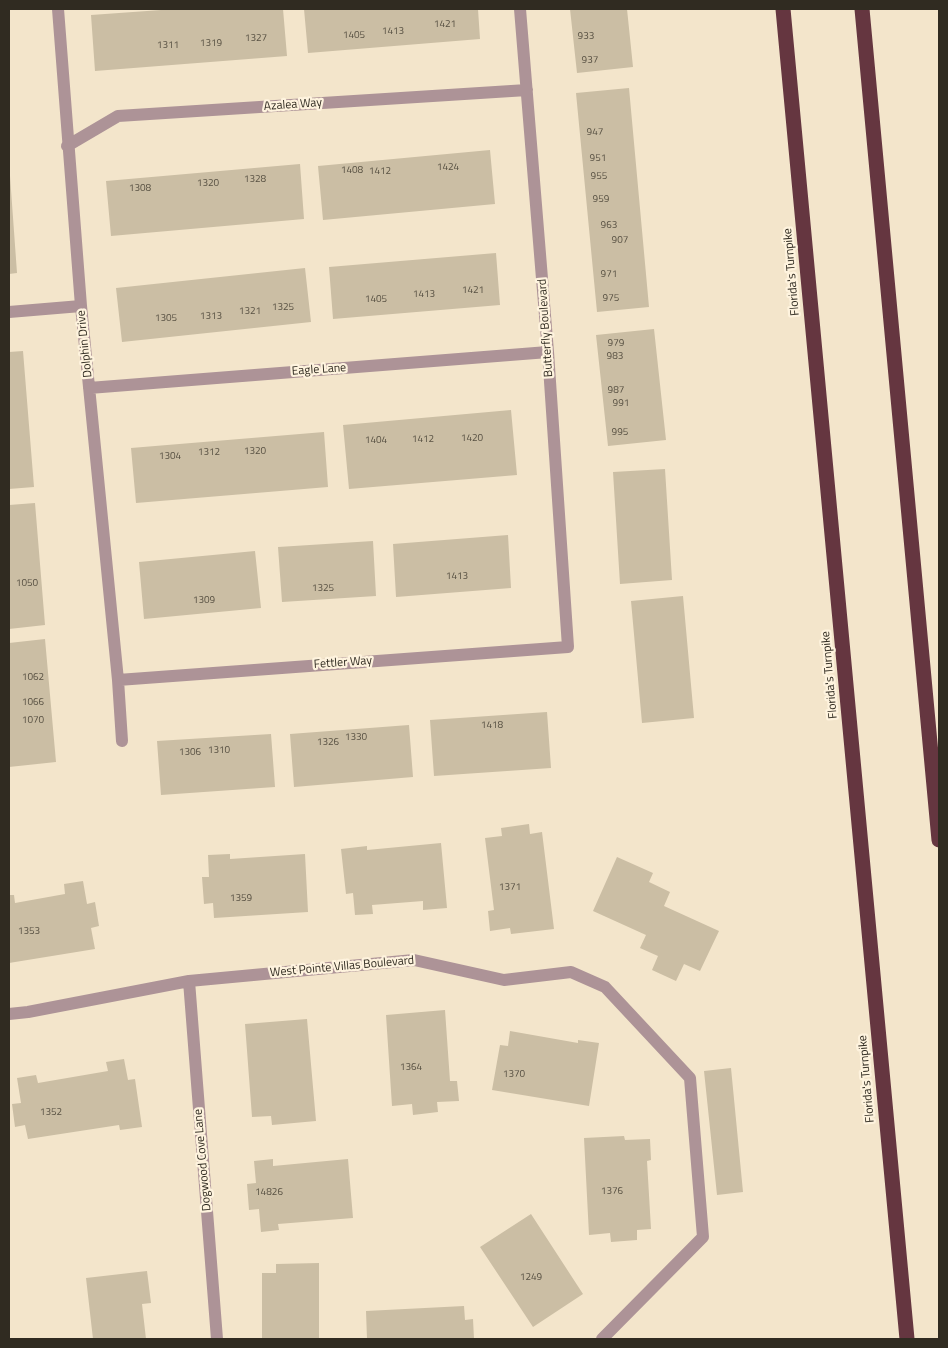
<!DOCTYPE html>
<html>
<head>
<meta charset="utf-8">
<style>
	body { margin:0 }
	#map { position:relative; width:948px; height:1348px; overflow:hidden; background:#f3e5cb; font-family:"Titillium Web",sans-serif }
	canvas { display:block }
	.frame { position:absolute; inset:0; border:10px solid #302b21; pointer-events:none }
</style>
</head>
<body>
<div id="map">
<canvas width="948" height="1348"></canvas>
<div class="frame"></div>
</div>
<script>
const context = document.querySelector('canvas').getContext('2d');
context.lineJoin = 'round';
function fill(path, color) { context.fillStyle = color; context.fill(path, 'evenodd'); }
const poly = rows => new Path2D(rows.map(r => 'M' + r).join(''));
function stroke(path, color, width, dash) { context.strokeStyle = color; context.lineWidth = width; context.lineCap = dash ? 'butt' : 'round'; context.setLineDash(dash || []); context.stroke(path); }
function write(font, color, halo, rows, align = 'center') {
  context.font = font + ' "Titillium Web",sans-serif'; context.lineWidth = 4.5; context.setLineDash([]); context.textBaseline = 'middle'; context.strokeStyle = halo; context.fillStyle = color; for (const [text, x, y, turn = 0] of rows) {
    context.save(); context.translate(x, y); context.rotate((+turn || 0) * Math.PI / 180); context.textAlign = isNaN(turn) ? turn : align; if (halo) context.strokeText(text, 0, 0); context.fillText(text, 0, 0); context.restore();
  }
}
fill(poly([
	[175,9,283,9,287,56,95,71,91,15],
	[304,9,478,9,480,39,308,53],
	[570,9,627,9,633,67,577,73],
	[629,88,649,307,597,312,576,93],
	[490,150,495,204,323,220,318,166],
	[300,164,304,219,111,236,106,181],
	[9,176,10,176,17,273,9,274],
	[496,253,500,305,333,319,329,267],
	[305,268,311,322,122,342,116,288],
	[654,329,666,440,608,446,596,335],
	[23,351,34,487,9,489,9,352],
	[511,410,517,475,349,489,343,425],
	[324,432,328,487,136,503,131,448],
	[665,469,672,580,620,584,613,472],
	[35,503,45,625,9,629,9,505],
	[508,535,511,588,396,597,393,544],
	[373,541,376,596,282,602,278,547],
	[255,551,261,608,144,619,139,562],
	[683,596,694,718,642,723,631,601],
	[45,639,56,762,9,767,9,643],
	[547,712,551,768,434,776,430,720],
	[409,725,413,777,294,787,290,734],
	[271,734,275,787,161,795,157,741],
	[529,824,530,834,542,832,554,929,511,934,510,928,490,931,488,911,494,910,485,838,502,836,501,828],
	[441,843,447,908,423,910,423,901,372,905,373,914,355,915,353,893,346,894,341,849,367,846,367,850],
	[230,854,230,859,305,854,308,912,214,918,213,903,204,904,202,877,209,877,208,855],
	[617,857,653,873,649,882,670,892,664,906,719,931,700,971,684,964,676,981,652,970,658,956,640,948,646,935,593,911],
	[83,881,87,904,95,902,99,926,91,928,95,949,9,963,9,895,14,895,15,903,65,894,64,884],
	[445,1010,450,1081,457,1081,459,1101,437,1102,438,1112,413,1115,412,1104,392,1106,386,1015],
	[307,1019,316,1121,272,1125,271,1116,252,1117,245,1024],
	[510,1031,578,1043,578,1040,599,1043,589,1106,492,1090,500,1045,508,1046],
	[124,1059,128,1080,135,1079,142,1127,120,1130,119,1125,28,1139,25,1125,15,1127,12,1104,21,1103,17,1078,36,1075,38,1083,108,1071,106,1062],
	[731,1068,743,1192,717,1195,704,1071],
	[624,1136,625,1140,650,1139,651,1160,647,1161,651,1229,637,1230,637,1240,611,1242,610,1233,589,1235,584,1138],
	[273,1159,273,1166,348,1159,353,1218,278,1224,279,1230,261,1232,259,1209,249,1210,247,1184,256,1183,254,1161],
	[531,1214,583,1294,533,1327,480,1247],
	[319,1263,319,1339,262,1339,262,1273,276,1273,276,1264],
	[147,1271,151,1303,142,1304,146,1339,93,1339,86,1278],
	[464,1306,465,1320,473,1319,474,1339,367,1339,366,1311]
]), '#cbbea4');
stroke(poly([
	[58,9,81,306,118,680,122,741],
	[67,146,118,116,527,90],
	[9,312,81,306],
	[89,388,548,352],
	[118,680,568,647,548,352,520,9],
	[189,981,217,1339],
	[9,1014,28,1012,189,981,414,960,504,980,571,972,605,987,690,1078,703,1237,602,1339]
]), '#ad9397', 12);
stroke(poly([
	[783,9,907,1339],
	[862,9,939,840]
]), '#653640', 15);
write('10px', '#575042', null, [
	["1421",445,25],
	["1413",393,32],
	["1405",354,36],
	["933",586,37],
	["1327",256,39],
	["1319",211,44],
	["1311",168,46],
	["937",590,61],
	["947",595,133],
	["951",598,159],
	["1424",448,168],
	["1408",352,171],
	["1412",380,172],
	["955",599,177],
	["1328",255,180],
	["1320",208,184],
	["1308",140,189],
	["959",601,200],
	["963",609,226],
	["907",620,241],
	["971",609,275],
	["1421",473,291],
	["1413",424,295],
	["975",611,299],
	["1405",376,300],
	["1325",283,308],
	["1321",250,312],
	["1313",211,317],
	["1305",166,319],
	["979",616,344],
	["983",615,357],
	["987",616,391],
	["991",621,404],
	["995",620,433],
	["1420",472,439],
	["1412",423,440],
	["1404",376,441],
	["1320",255,452],
	["1312",209,453],
	["1304",170,457],
	["1413",457,577],
	["1050",27,584],
	["1325",323,589],
	["1309",204,601],
	["1062",33,678],
	["1066",33,703],
	["1070",33,721],
	["1418",492,726],
	["1330",356,738],
	["1326",328,743],
	["1310",219,751],
	["1306",190,753],
	["1371",510,888],
	["1359",241,899],
	["1353",29,932],
	["1364",411,1068],
	["1370",514,1075],
	["1352",51,1113],
	["1376",612,1192],
	["14826",269,1193],
	["1249",531,1278]
]);
write('12px', '#302b21', '#fef3de', [
	["Azalea Way",293,105,-4],
	["Florida's Turnpike",792,272,-95],
	["Butterfly Boulevard",546,328,-94],
	["Dolphin Drive",85,344,-96],
	["Eagle Lane",319,370,-4],
	["Fettler Way",343,663,-4],
	["Florida's Turnpike",830,675,-95],
	["West Pointe Villas Boulevard",342,967,-5],
	["Florida's Turnpike",867,1079,-95],
	["Dogwood Cove Lane",203,1160,-95]
]);
</script>
</body>
</html>
